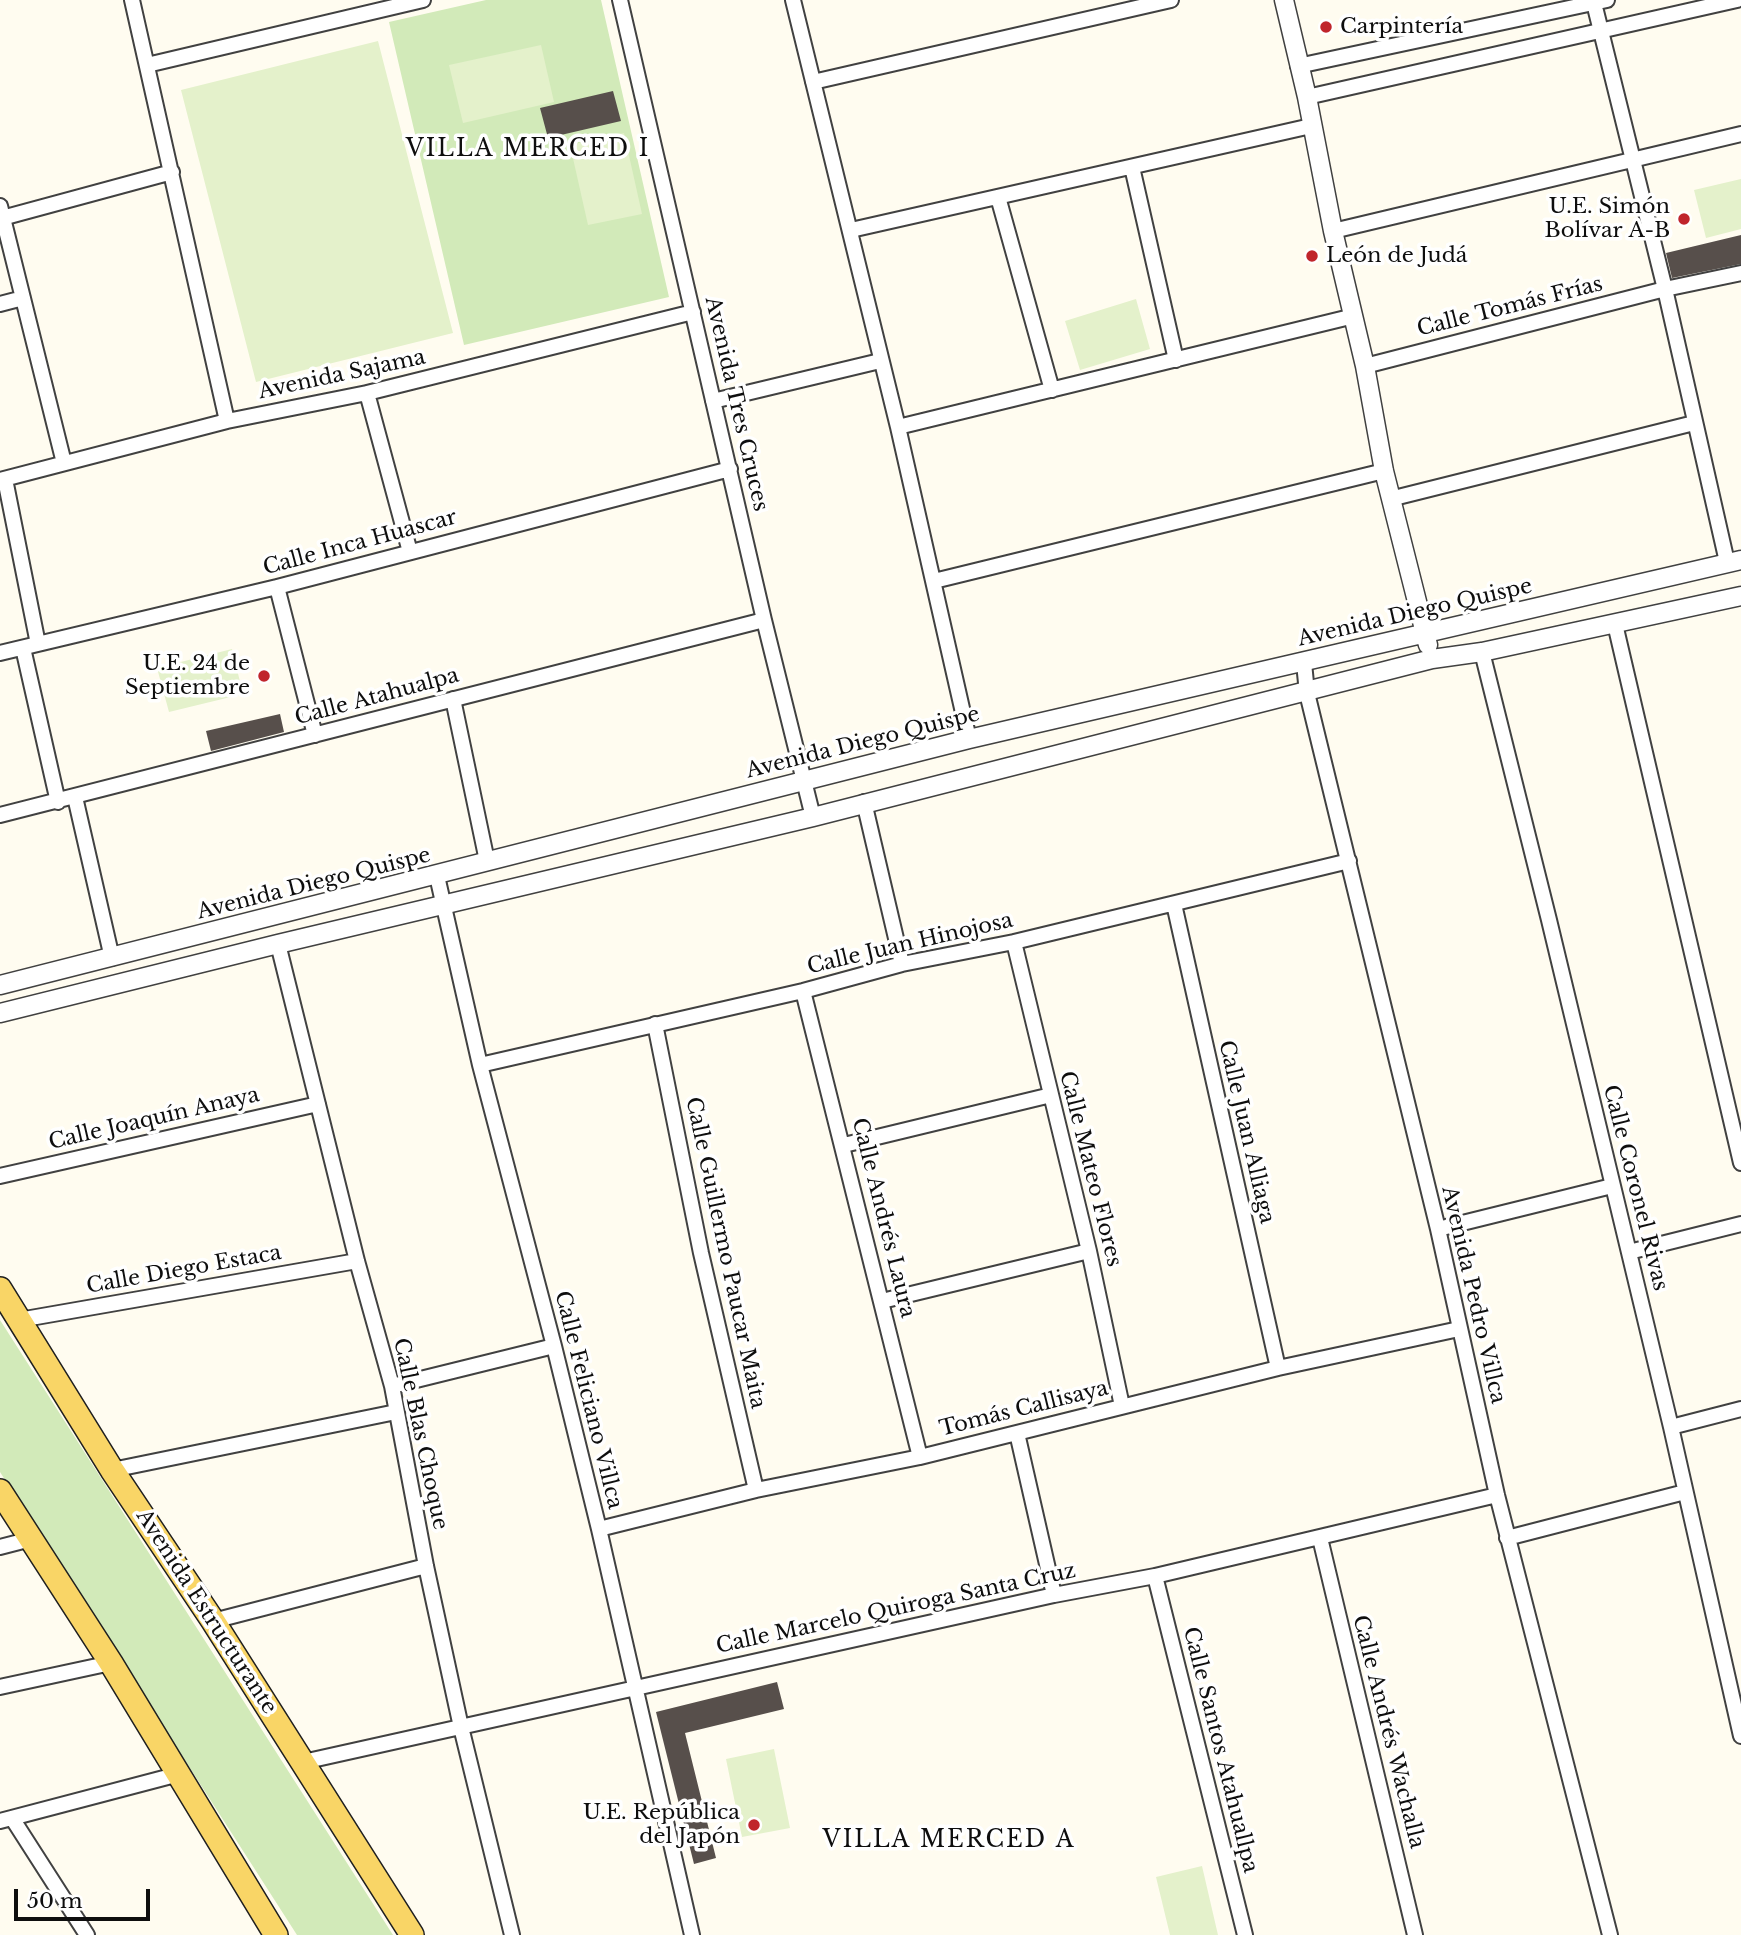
<!DOCTYPE html>
<html>
<head>
<meta charset="utf-8">
<style>
	body { margin:0 }
	#map { position:relative; width:1741px; height:1935px; overflow:hidden; background:#fffcf0; font-family:"Libre Baskerville",serif }
	canvas { display:block }
	.scale { position:absolute; left:14px; top:1889px; width:136px; height:32px; box-sizing:border-box; border:4px solid #0e0e0e; border-top:0; padding-left:9px; font-size:21px; line-height:24px; white-space:nowrap; color:#0e0e0e; -webkit-text-stroke:5px #fff; paint-order:stroke }
</style>
</head>
<body>
<div id="map">
<canvas width="1741" height="1935"></canvas>
<div class="scale">50 m</div>
</div>
<script>
const context = document.querySelector('canvas').getContext('2d');
context.lineJoin = 'round';
function fill(path, color) { context.fillStyle = color; context.fill(path, 'evenodd'); }
const poly = rows => new Path2D(rows.map(r => 'M' + r).join(''));
function stroke(path, color, width, dash) { context.strokeStyle = color; context.lineWidth = width; context.lineCap = dash ? 'butt' : 'round'; context.setLineDash(dash || []); context.stroke(path); }
function write(font, color, halo, rows, align = 'center') {
  context.font = font + ' "Libre Baskerville",serif'; context.lineWidth = 7; context.setLineDash([]); context.textBaseline = 'middle'; context.strokeStyle = halo; context.fillStyle = color; for (const [text, x, y, turn = 0] of rows) {
    context.save(); context.translate(x, y); context.rotate((+turn || 0) * Math.PI / 180); context.textAlign = isNaN(turn) ? turn : align; if (halo) context.strokeText(text, 0, 0); context.fillText(text, 0, 0); context.restore();
  }
}
fill(poly([
	[486,0,601,0,669,297,464,345,389,22],
	[0,1320,393,1935,297,1935,0,1472]
]), '#d2eab9');
fill(poly([
	[378,41,453,333,256,382,181,90],
	[541,45,554,102,463,123,449,65],
	[624,133,642,214,588,225,570,145],
	[1741,179,1741,229,1706,238,1694,190],
	[1136,299,1150,349,1080,370,1065,321],
	[232,649,243,694,169,712,157,668],
	[774,1749,790,1828,742,1837,726,1759],
	[1202,1866,1218,1935,1170,1935,1156,1877]
]), '#e4f1cb');
fill(poly([
	[613,91,621,121,548,138,540,108],
	[1741,235,1741,264,1672,278,1666,253],
	[280,714,284,732,211,751,206,731],
	[777,1682,784,1709,685,1733,716,1858,694,1864,656,1712]
]), '#574f4b');
const minor = poly([
	[132,0,227,421],
	[620,0,764,620,813,817],
	[793,0,898,427,969,739],
	[1594,3,1665,289,1727,562],
	[147,65,423,0],
	[1298,66,1607,0],
	[813,82,1171,0],
	[1307,97,1737,0],
	[1132,167,1176,360],
	[998,197,1052,390],
	[0,206,64,463],
	[2,218,172,172],
	[851,230,1311,126],
	[1333,231,1741,134],
	[0,304,23,298],
	[1365,366,1665,289,1741,273],
	[367,393,410,552],
	[713,401,880,361],
	[898,427,1354,316],
	[5,479,38,644],
	[0,480,227,421,367,393,693,312],
	[1390,499,1694,423],
	[934,581,1384,471],
	[277,587,315,735],
	[1615,624,1741,1163],
	[23,648,58,802],
	[1482,652,1549,920,1671,1427,1741,1736],
	[0,653,277,587,730,469],
	[1304,663,1307,693,1438,1229,1497,1495,1610,1935],
	[453,699,487,861],
	[75,797,112,958],
	[864,802,902,964],
	[0,815,764,620],
	[437,876,480,1065,554,1346,599,1529,692,1935],
	[1174,904,1278,1368],
	[1014,942,1089,1251,1122,1406],
	[278,944,357,1261,392,1386,426,1566,461,1727,512,1935],
	[803,991,920,1457],
	[655,1024,701,1253,756,1490],
	[480,1065,803,991,902,964,1014,942,1349,861],
	[844,1145,1051,1095],
	[0,1176,318,1104],
	[1438,1229,1612,1186],
	[1629,1252,1741,1224],
	[882,1301,1089,1251],
	[19,1320,357,1261],
	[392,1386,554,1346],
	[1671,1427,1741,1409],
	[1017,1433,1054,1595],
	[112,1470,396,1412],
	[599,1529,756,1490,920,1457,1278,1368,1459,1329],
	[1320,1538,1415,1935],
	[1507,1538,1685,1492],
	[0,1547,31,1539],
	[1155,1576,1245,1935],
	[213,1621,426,1566],
	[0,1687,111,1663],
	[303,1762,1054,1595,1155,1576,1497,1495],
	[12,1818,87,1935],
	[0,1821,179,1774]
]);
const tertiary = poly([
	[1284,0,1307,97,1333,231,1365,366,1384,471,1428,645],
	[0,985,969,739,1741,560],
	[0,1013,278,944,813,817,1432,659,1482,652,1741,596]
]);
const primary = poly([
	[0,1289,112,1470,213,1621,412,1935],
	[0,1491,111,1663,276,1935]
]);
stroke(minor, '#414141', 18);
stroke(tertiary, '#414141', 21);
stroke(primary, '#1f1f1f', 26);
stroke(minor, '#fff', 14);
stroke(tertiary, '#fff', 18);
stroke(primary, '#f9d566', 23);
for (const [x, y, r, color] of [
	[1326,27,7,"#c0252c"],
	[1684,219,7,"#c0252c"],
	[1312,256,7,"#c0252c"],
	[264,676,7,"#c0252c"],
	[754,1825,7,"#c0252c"]
]) { const dot = new Path2D(); dot.arc(x, y, r, 0, 2 * Math.PI); context.fillStyle = color; context.fill(dot); stroke(dot, '#fff', 2.5); }
write('21px', '#0e0e0e', '#fff', [
	["Carpintería",1340,27,"left"],
	["U.E. Simón",1670,207],
	["Bolívar A-B",1670,231],
	["León de Judá",1326,256,"left"],
	["U.E. 24 de",250,664],
	["Septiembre",250,688],
	["U.E. República",740,1813],
	["del Japón",740,1837]
], 'right');
write('21px', '#0e0e0e', '#fff', [
	["Calle Tomás Frías",1510,307,-14],
	["Avenida Sajama",342,375,-12],
	["Avenida Tres Cruces",736,404,77],
	["Calle Inca Huascar",360,543,-15],
	["Avenida Diego Quispe",1415,613,-13],
	["Calle Atahualpa",377,697,-15],
	["Avenida Diego Quispe",863,743,-14],
	["Avenida Diego Quispe",314,884,-14],
	["Calle Juan Hinojosa",910,944,-13],
	["Calle Joaquín Anaya",154,1119,-13],
	["Calle Juan Alliaga",1246,1132,77],
	["Calle Mateo Flores",1090,1169,76],
	["Calle Coronel Rivas",1635,1188,76],
	["Calle Andrés Laura",883,1218,76],
	["Calle Guillermo Paucar Maita",725,1253,78],
	["Calle Diego Estaca",184,1270,-10],
	["Avenida Pedro Villca",1473,1295,77],
	["Calle Feliciano Villca",588,1400,76],
	["Tomás Callisaya",1024,1409,-14],
	["Calle Blas Choque",420,1434,78],
	["Calle Marcelo Quiroga Santa Cruz",896,1609,-12],
	["Avenida Estructurante",206,1612,57],
	["Calle Andrés Wachalla",1388,1732,76],
	["Calle Santos Atahuallpa",1220,1750,76]
]);
context.letterSpacing = '2px';
write('23px', '#0e0e0e', '#fff', [
	["VILLA MERCED I",528,150],
	["VILLA MERCED A",949,1841]
]);
context.letterSpacing = '0px';
</script>
</body>
</html>
